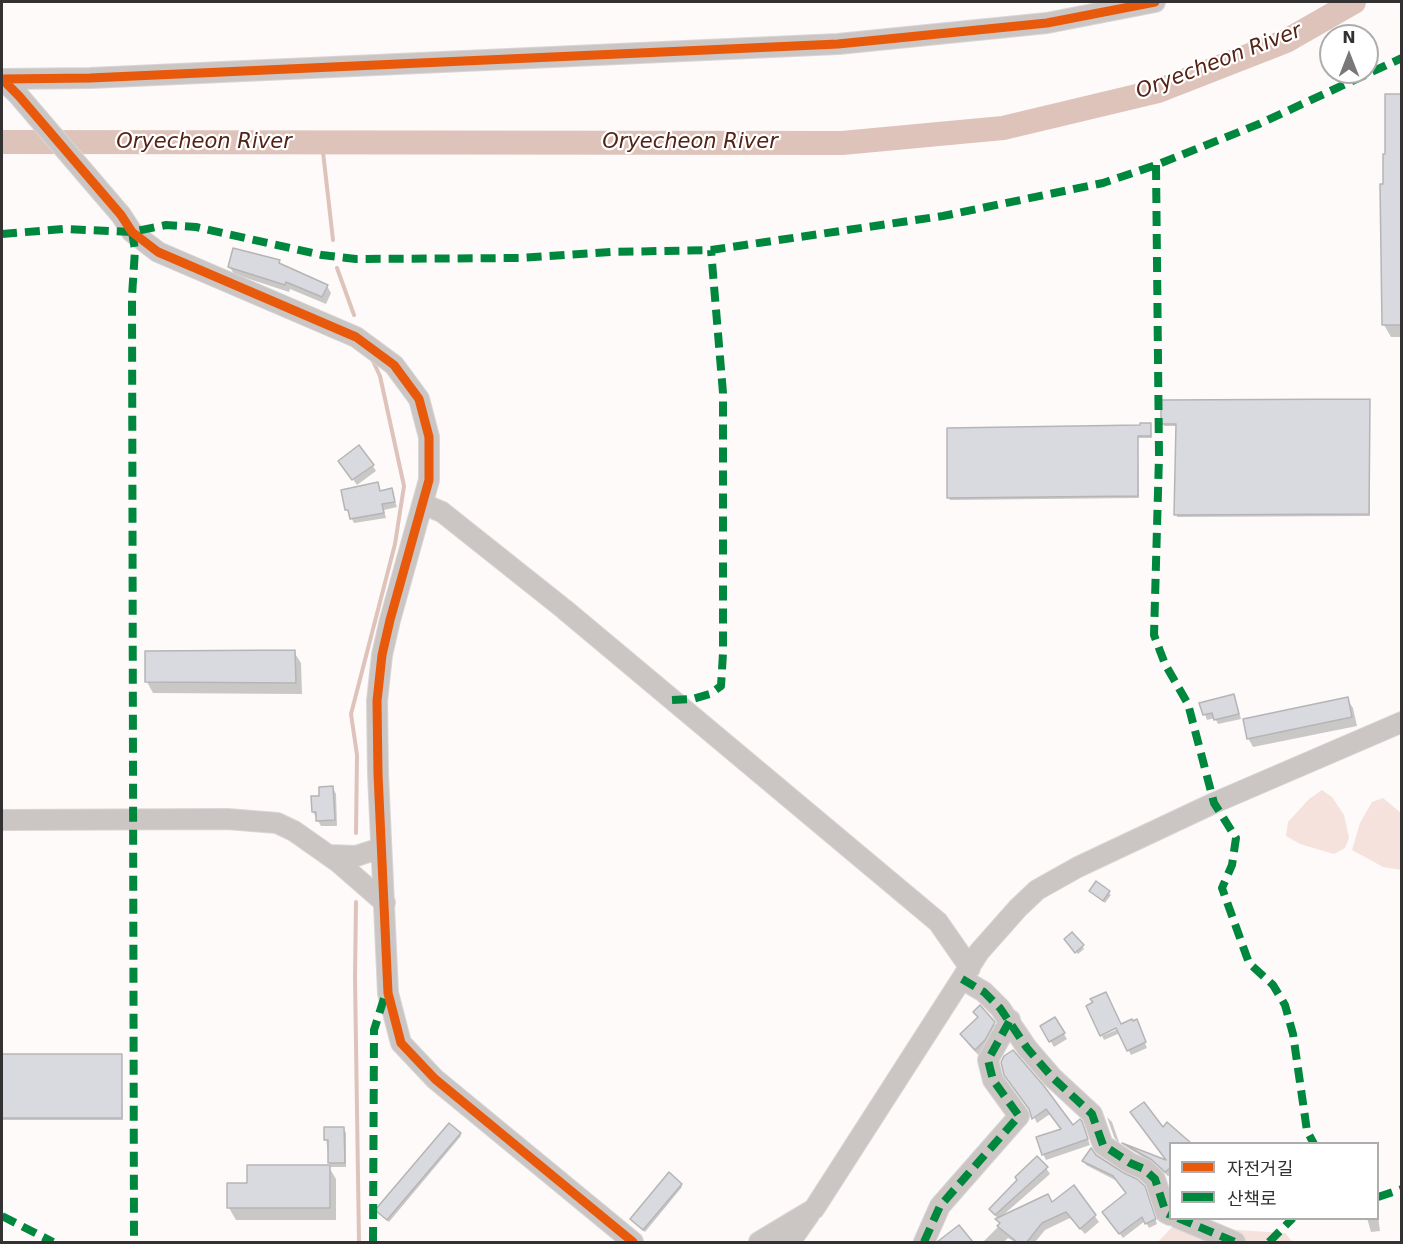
<!DOCTYPE html>
<html>
<head>
<meta charset="utf-8">
<style>
	body { margin:0 }
	#map { position:relative; width:1403px; height:1244px; overflow:hidden; background:#fdfaf9; font-family:"DejaVu Sans","Noto Sans KR",sans-serif }
	canvas { display:block }
	.frame { position:absolute; inset:0; border:3px solid #333131; pointer-events:none }
	.legend { position:absolute; left:1169px; top:1142px; width:210px; height:78px; box-sizing:border-box; background:#fff; border:2px solid #adadad; margin:0; padding:8px 10px; list-style:none; font-size:18px; color:#333131 }
	.legend li { display:flex; align-items:center; gap:12px; height:30px }
	.legend b { width:30px; border:2px solid #adadad }
	.north { position:absolute; left:1319px; top:24px; width:60px; height:60px; box-sizing:border-box; background:#fff; border:2px solid #adadad; border-radius:50%; rotate:0deg; font-size:16px; font-weight:700; line-height:24px; text-align:center; color:#333131 }
	.north::after { content:''; display:block; margin:auto; width:21px; height:27px; background:#7a7777; clip-path:polygon(50% 0,100% 100%,50% 72%,0 100%) }
</style>
</head>
<body>
<div id="map">
<canvas width="1403" height="1244"></canvas>
<div class="frame"></div>
<ul class="legend">
<li><b style="height:8px;background:#e8590c"></b>자전거길</li>
<li><b style="height:8px;background:#00873e"></b>산책로</li>
</ul>
<div class="north">N</div>
</div>
<script>
const context = document.querySelector('canvas').getContext('2d');
context.lineJoin = 'round';
function fill(path, color) { context.fillStyle = color; context.fill(path, 'evenodd'); }
const poly = rows => new Path2D(rows.map(r => 'M' + r).join(''));
function stroke(path, color, width, dash) { context.strokeStyle = color; context.lineWidth = width; context.lineCap = dash ? 'butt' : 'round'; context.setLineDash(dash || []); context.stroke(path); }
function write(font, color, halo, rows, align = 'center') {
  context.font = font + ' "DejaVu Sans",sans-serif'; context.lineWidth = 4.5; context.setLineDash([]); context.textBaseline = 'middle'; context.strokeStyle = halo; context.fillStyle = color; for (const [text, x, y, turn = 0] of rows) {
    context.save(); context.translate(x, y); context.rotate((+turn || 0) * Math.PI / 180); context.textAlign = isNaN(turn) ? turn : align; if (halo) context.strokeText(text, 0, 0); context.fillText(text, 0, 0); context.restore();
  }
}
fill(poly([
	[1322,790,1332,797,1344,815,1349,838,1345,848,1334,854,1300,844,1286,836,1288,822,1309,799],
	[1383,798,1401,813,1401,870,1383,867,1352,850,1360,823,1372,802],
	[1173,1226,1285,1233,1293,1242,1158,1242]
]), '#f5e2dd');
fill(poly([
	[1386,96,1402,96,1402,337,1391,337,1384,325],
	[279,261,282,266,327,286,331,293,326,304,290,289,289,292,234,274,229,266],
	[1369,400,1370,516,1177,517,1177,426,1164,426,1163,423],
	[1150,425,1152,438,1138,438,1139,498,950,500,949,498],
	[373,466,376,471,357,485,344,467],
	[377,484,381,492,391,490,397,507,384,510,386,518,354,523,347,510],
	[294,652,301,663,302,694,153,693,147,682],
	[1234,696,1241,719,1218,724,1215,718,1207,720,1201,704],
	[1347,699,1353,708,1357,726,1253,747,1248,738],
	[333,788,336,794,337,826,321,826,313,812,321,797],
	[1096,883,1111,895,1105,903,1090,891],
	[1067,942,1082,946,1084,949,1078,954],
	[975,1012,994,1023,999,1033,981,1058,968,1044,962,1035,979,1019],
	[1055,1019,1067,1039,1054,1047,1042,1027],
	[1137,1021,1144,1035,1142,1036,1147,1048,1131,1055,1120,1033,1104,1040,1102,1036],
	[2,1055,121,1055,123,1120,2,1120],
	[1009,1081,1073,1127,1084,1128,1090,1145,1046,1160,1043,1154,1062,1130,1050,1114,1037,1123,1031,1111],
	[1107,1117,1112,1122,1120,1145,1114,1137],
	[343,1128,346,1133,346,1167,329,1167,336,1179,336,1220,236,1220,229,1208,248,1185,248,1167,331,1166,329,1163,325,1129],
	[1163,1129,1182,1138,1186,1144,1170,1144,1170,1175,1168,1176,1156,1165,1125,1146,1168,1163],
	[460,1134,461,1136,389,1222,378,1213,377,1210],
	[1095,1156,1147,1192,1157,1224,1149,1228,1145,1221,1123,1238,1107,1217,1128,1194,1117,1181,1086,1165,1084,1161],
	[1046,1168,1050,1174,1002,1216,1052,1204,1074,1187,1099,1222,1085,1234,1070,1218,1045,1230,1035,1242,1015,1242,1008,1238,1004,1242,983,1242,1000,1225,997,1220,998,1219,991,1209],
	[681,1185,682,1187,645,1232,633,1222,631,1219],
	[1378,1216,1380,1231,1371,1232,1367,1218,1378,1218]
]), '#0003');
stroke(poly([
	[322,143,333,240],
	[337,268,354,315],
	[356,833,357,755,351,714,395,544,404,486,380,376,372,359],
	[356,902,355,978,359,1242]
]), '#dec3bb', 4);
stroke(poly([
	[2,142,842,143,1003,128,1158,91,1286,41,1354,2]
]), '#dec3bb', 24);
const building = poly([
	[1385,94,1401,94,1401,325,1382,325,1380,184,1383,184,1383,154,1385,154,1385,94],
	[233,248,280,260,279,263,328,285,322,297,286,282,285,285,228,267,233,248],
	[1370,399,1369,514,1174,515,1176,424,1161,424,1161,400,1370,399],
	[1140,423,1151,423,1151,436,1138,436,1138,496,947,498,947,428,1140,425,1140,423],
	[359,445,374,465,352,480,338,461,359,445],
	[378,482,380,491,392,488,395,502,382,504,384,513,350,519,348,510,345,510,341,490,378,482],
	[295,650,296,683,145,682,145,651,295,650],
	[1234,694,1239,714,1214,720,1212,713,1203,715,1199,703,1234,694],
	[1348,697,1352,717,1247,739,1243,719,1348,697],
	[333,786,335,820,316,821,316,812,312,812,311,796,319,796,319,787,333,786],
	[1096,881,1110,891,1103,901,1089,891,1096,881],
	[1072,932,1084,945,1075,953,1064,939,1072,932],
	[1106,992,1121,1024,1132,1019,1133,1021,1137,1019,1146,1042,1127,1051,1116,1028,1100,1036,1086,1006,1093,1002,1090,999,1106,992],
	[980,1005,995,1022,985,1040,975,1050,960,1034,978,1017,973,1012,980,1005],
	[1055,1017,1065,1033,1049,1042,1040,1026,1055,1017],
	[1013,1050,1044,1086,1073,1125,1080,1119,1082,1121,1088,1139,1042,1155,1036,1137,1061,1129,1046,1109,1032,1119,1029,1109,1004,1075,1001,1062,1004,1056,1013,1050],
	[2,1054,122,1054,122,1118,2,1118,2,1054],
	[1144,1102,1163,1127,1167,1122,1191,1143,1170,1143,1170,1168,1165,1172,1152,1160,1122,1143,1166,1160,1130,1112,1144,1102],
	[449,1123,461,1133,387,1220,375,1210,449,1123],
	[324,1127,344,1127,345,1163,328,1163,328,1140,324,1140,324,1127],
	[1091,1148,1096,1155,1124,1173,1137,1179,1145,1186,1156,1219,1145,1224,1142,1217,1119,1234,1102,1212,1126,1193,1113,1176,1082,1161,1091,1148],
	[1037,1156,1048,1167,995,1215,989,1209,1017,1180,1015,1177,1037,1156],
	[247,1165,330,1165,330,1208,227,1208,227,1183,247,1183,247,1165],
	[669,1172,682,1184,643,1230,630,1219,669,1172],
	[1074,1185,1096,1215,1080,1229,1066,1212,1042,1223,1027,1242,1017,1242,997,1226,1000,1223,995,1219,1048,1194,1052,1202,1074,1185],
	[959,1225,973,1242,937,1242,959,1225]
]);
fill(building, '#d8dadf');
stroke(building, '#b6b5b5', 1.5);
const minor = poly([
	[2,79,19,96,121,215,132,232,158,252,356,337,394,365,419,399,429,437,429,480,390,620,382,655,377,701,378,774,388,993,401,1043,435,1079,633,1242],
	[2,79,90,78,838,44,1047,23,1155,2],
	[423,504,442,512,564,609,938,922,970,968],
	[2,820,227,819,277,823,294,831,338,862,385,903],
	[328,855,356,856,381,848],
	[962,979,984,992,1000,1008,1027,1048,1052,1077,1092,1114,1103,1145,1130,1163,1144,1169,1155,1179,1166,1213,1170,1215],
	[1178,1218,1235,1242],
	[759,1242,814,1209,979,952,1018,908,1037,890,1078,867,1214,803,1402,722],
	[790,1242,809,1215],
	[924,1242,940,1206,1019,1116,993,1080,988,1060,1010,1020]
]);
stroke(minor, '#d8d6d6', 22);
stroke(minor, '#cbc5c3', 20);
stroke(poly([
	[1156,165,1159,456,1154,635,1165,664,1188,704,1214,803,1236,838,1232,865,1222,888,1249,963,1273,985,1285,1005,1293,1034,1307,1131,1314,1144],
	[132,232,135,250,132,296,134,1242],
	[2,234,63,229,132,232,166,225,196,227,322,255,356,259,520,258,611,252,711,250,943,216,1103,183,1156,165,1259,124,1402,58],
	[672,700,693,699,710,694,721,686,723,653,723,393,711,250],
	[962,979,984,992,1000,1008,1027,1048,1052,1077,1092,1114,1103,1145,1130,1163,1144,1169,1155,1179,1166,1213,1170,1215],
	[1378,1197,1402,1189],
	[2,1216,53,1242],
	[1178,1218,1235,1242],
	[373,1242,374,1030,386,992],
	[924,1242,940,1206,1019,1116,993,1080,988,1060,1010,1020],
	[1269,1242,1293,1218]
]), '#00873e', 8, [15, 8]);
stroke(poly([
	[2,79,19,96,121,215,132,232,158,252,356,337,394,365,419,399,429,437,429,480,390,620,382,655,377,701,378,774,388,993,401,1043,435,1079,633,1242],
	[2,79,90,78,838,44,1047,23,1155,2]
]), '#e8590c', 9);
write('italic 21px', '#542316', '#fff', [
	["Oryecheon River",1219,62,-21],
	["Oryecheon River",204,143],
	["Oryecheon River",690,143]
]);
</script>
</body>
</html>
